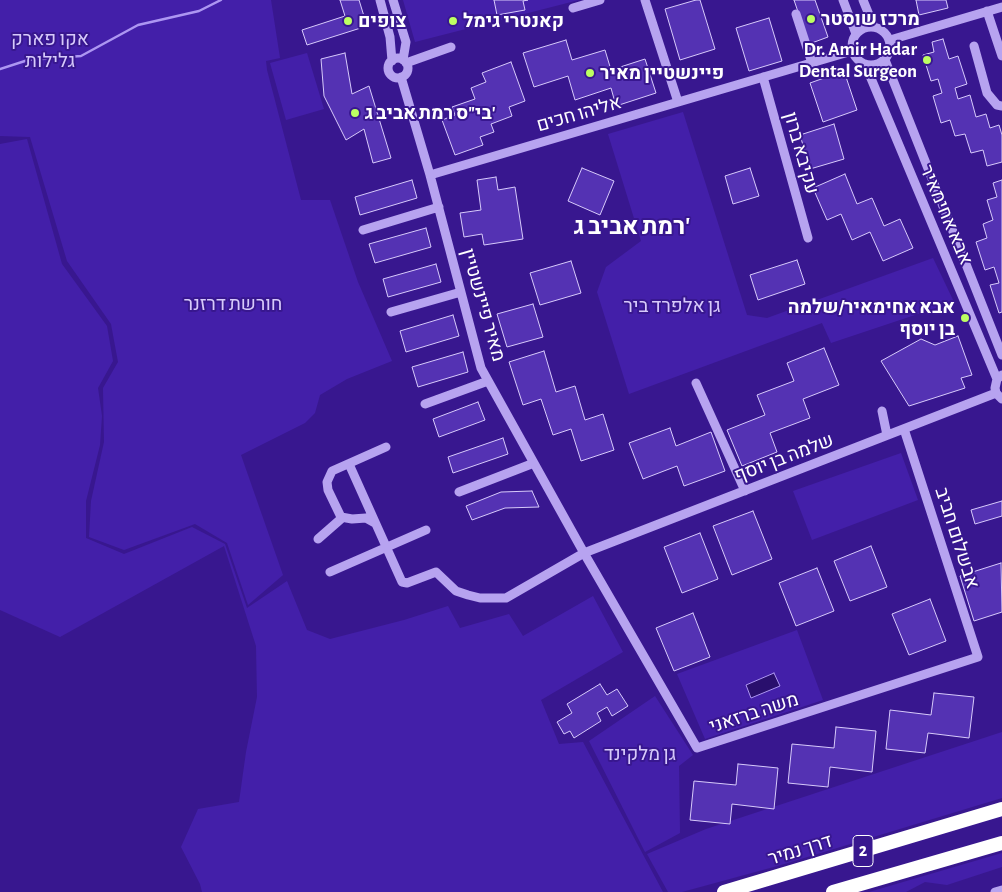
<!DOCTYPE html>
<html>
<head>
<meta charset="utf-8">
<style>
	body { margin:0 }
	canvas { display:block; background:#38178f }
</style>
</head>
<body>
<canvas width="1002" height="892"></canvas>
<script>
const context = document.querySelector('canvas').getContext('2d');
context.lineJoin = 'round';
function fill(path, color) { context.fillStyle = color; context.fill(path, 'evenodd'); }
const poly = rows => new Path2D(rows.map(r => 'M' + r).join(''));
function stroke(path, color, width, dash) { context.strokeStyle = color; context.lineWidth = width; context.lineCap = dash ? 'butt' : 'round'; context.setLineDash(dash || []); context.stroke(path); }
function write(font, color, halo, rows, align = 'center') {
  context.font = font + ' "Alegreya Sans",Heebo,sans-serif'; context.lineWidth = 4; context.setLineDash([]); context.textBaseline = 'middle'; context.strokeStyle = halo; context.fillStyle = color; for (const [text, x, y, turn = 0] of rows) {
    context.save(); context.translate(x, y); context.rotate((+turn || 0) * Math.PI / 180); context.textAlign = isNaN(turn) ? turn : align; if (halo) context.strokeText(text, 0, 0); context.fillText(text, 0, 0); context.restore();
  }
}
fill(poly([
	[0,0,271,0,280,58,266,61,267,70,301,200,330,200,358,282,392,361,347,379,320,395,315,413,305,423,241,455,283,575,248,605,227,543,195,524,124,550,89,537,91,501,104,442,103,388,118,362,111,324,67,261,30,137,0,136],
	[403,0,579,0,415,42],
	[307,53,324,109,286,120,270,63],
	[683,112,747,315,767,318,933,258,954,302,831,343,822,323,629,394,597,292,606,267,641,241,608,134],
	[27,139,62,264,107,326,113,361,98,388,102,416,100,445,86,501,86,538,124,554,192,527,225,544,247,608,287,581,307,630,330,639,404,620,448,606,460,628,509,614,523,636,593,596,623,652,541,700,559,744,583,742,663,892,202,892,200,884,181,847,198,809,239,802,246,752,257,697,256,646,224,546,60,637,0,610,0,144],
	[901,453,918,500,812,540,793,491],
	[797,630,823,700,705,739,677,674],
	[655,696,693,755,679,766,680,833,645,852,589,741],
	[1002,732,1002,798,781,865,682,892,668,892,647,854,706,829],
	[1002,853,1002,867,947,885,925,882,906,892,869,892]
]), '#431fa9');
const water = poly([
	[774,673,780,686,751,698,746,685,774,673]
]);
fill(water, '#290f6d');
stroke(water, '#ad96f2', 1);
stroke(poly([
	[0,69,28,60,81,56,138,25,199,11,221,0]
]), '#ad96f2', 2.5);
const building = poly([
	[340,0,359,0,367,26,307,45,302,30,345,16,340,0],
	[494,0,528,0,523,1,525,10,497,15,494,0],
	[696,0,700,0,715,49,680,60,665,9,696,0],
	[794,0,815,0,828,37,809,44,794,0],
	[916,0,946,0,948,8,919,15,916,0],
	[769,18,782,61,749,71,736,28,769,18],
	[943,39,949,59,958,56,967,84,955,88,958,99,970,95,976,117,986,114,990,128,999,125,1002,135,1002,162,987,166,983,150,971,153,965,134,955,136,950,120,941,123,933,96,942,93,938,79,931,81,923,55,934,52,932,42,943,39],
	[566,40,572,60,605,50,611,70,645,59,656,93,616,106,611,88,575,100,568,76,534,87,523,53,566,40],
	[345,53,352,94,369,86,391,158,373,163,364,129,346,140,324,96,321,59,345,53],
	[511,62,525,101,509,107,512,116,491,124,494,132,480,137,483,145,455,155,442,120,455,115,452,107,475,99,471,88,486,82,482,73,511,62],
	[844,71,857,110,823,122,810,83,844,71],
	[834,124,844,159,810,169,800,135,834,124],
	[582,168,614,181,600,215,568,201,582,168],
	[750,168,759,196,733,204,725,176,750,168],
	[845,174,857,204,872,198,884,226,900,219,913,248,883,261,870,232,852,240,841,214,827,220,813,188,845,174],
	[496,177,498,190,515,187,523,239,484,245,482,234,464,237,460,213,481,210,477,180,496,177],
	[412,180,417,198,360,215,355,197,412,180],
	[1002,180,1002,312,999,313,990,285,999,283,994,267,985,270,976,242,987,238,983,224,993,220,987,200,997,197,993,183,1002,180],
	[426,228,431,247,375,263,369,244,426,228],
	[797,260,805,284,758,300,750,275,797,260],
	[571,261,581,293,540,305,530,273,571,261],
	[436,264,441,282,388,297,383,279,436,264],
	[533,304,543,337,507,347,497,314,533,304],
	[453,315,459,336,406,352,400,331,453,315],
	[958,336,972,375,961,378,965,388,909,406,881,361,921,339,935,345,958,336],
	[824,348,839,385,803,399,810,418,770,433,777,452,742,466,727,430,765,415,757,395,794,381,787,363,824,348],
	[544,351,556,392,575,386,585,420,603,414,614,450,581,461,571,429,553,435,541,399,523,405,509,362,544,351],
	[463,352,468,372,418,387,412,367,463,352],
	[478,402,485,420,439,437,433,419,478,402],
	[670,428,676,446,711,432,725,471,684,486,677,466,643,479,629,443,670,428],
	[503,438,508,454,453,473,448,457,503,438],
	[532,491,539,507,505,508,472,520,466,506,501,492,532,491],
	[1002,501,1002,516,975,524,971,510,1002,501],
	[753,511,772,559,732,575,713,526,753,511],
	[700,533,718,579,682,593,664,547,700,533],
	[871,546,887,587,850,601,834,561,871,546],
	[1001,563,1002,612,974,621,960,576,1001,563],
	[817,568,834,611,796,626,779,583,817,568],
	[930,599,946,641,909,655,892,614,930,599],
	[693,613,710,657,674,671,656,628,693,613],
	[600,684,607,695,617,689,628,706,612,716,607,707,597,713,601,721,574,738,570,731,564,734,557,722,572,713,567,704,600,684],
	[934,693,974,697,969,738,928,733,925,753,886,749,890,710,931,715,934,693],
	[836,727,876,731,872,772,830,767,828,787,788,783,792,744,834,748,836,727],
	[738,764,778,768,774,809,732,804,730,824,690,820,694,781,736,785,738,764]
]);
fill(building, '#5432b3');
stroke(building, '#d7cafb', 1);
stroke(poly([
	[380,0,390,37,392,61],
	[393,0,406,42,403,60],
	[645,0,678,102],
	[843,0,856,34],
	[863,0,874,27],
	[573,8,600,0],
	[987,11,1002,56],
	[796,14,812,63],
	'852 46a19 19 0 1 1 38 0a19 19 0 1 1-38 0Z',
	[890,40,1002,7],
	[974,46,987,93,997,105,1002,106],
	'388 68a10 10 0 1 1 20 0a10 10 0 1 1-20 0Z',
	[885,60,1002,355],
	[406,63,451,47],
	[865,64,997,379],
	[401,77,430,175,481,368,584,553,697,748,978,657,904,429],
	[763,77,808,238],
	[430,175,852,51],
	[363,230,439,207],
	[391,312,461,292],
	[1002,375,997,379,995,388,996,393,1002,399],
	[696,383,745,491],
	[425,404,488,381],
	[882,411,887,435],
	[349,464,402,582,407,583,436,572,456,591,468,595,480,598,506,598,584,553,996,393],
	[459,492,534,463],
	[375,523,366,518,352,519,341,517,328,490,327,482,332,471,386,447],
	[318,539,342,518],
	[330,572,426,530],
	[995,892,1002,890]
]), '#b7a3f0', 9);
stroke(poly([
	[724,892,1002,809],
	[833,892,1002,843]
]), '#fff', 14);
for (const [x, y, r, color] of [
	[811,19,5,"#bdff62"],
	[348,21,5,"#bdff62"],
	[453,21,5,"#bdff62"],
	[927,60,5,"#bdff62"],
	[590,73,5,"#bdff62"],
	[355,113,5,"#bdff62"],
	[965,318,5,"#bdff62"]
]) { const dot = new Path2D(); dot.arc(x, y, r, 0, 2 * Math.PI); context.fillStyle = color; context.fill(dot); stroke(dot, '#38178f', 2); }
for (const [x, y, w] of [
	[863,851,20]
]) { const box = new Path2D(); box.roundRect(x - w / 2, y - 15.5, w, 31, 4); context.fillStyle = '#38178f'; context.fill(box); stroke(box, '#fff', 1); }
write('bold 18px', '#fff', null, [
	["2",863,851]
]);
write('bold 19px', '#fff', '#38178f', [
	["מרכז שוסטר",821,19],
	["צופים",358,21],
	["קאנטרי גימל",463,21],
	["Dr. Amir Hadar",917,49,"right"],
	["Dental Surgeon",917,71,"right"],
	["פיינשטיין מאיר",600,73],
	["בי\"ס רמת אביב ג'",365,113],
	["אבא אחימאיר/שלמה",955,307,"right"],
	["בן יוסף",955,329,"right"]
], 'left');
write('19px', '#d7cafb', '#38178f', [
	["אקו פארק",50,39],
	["גלילות",50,61],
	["חורשת דרזנר",233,304],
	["גן אלפרד ביר",672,306],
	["גן מלקינד",640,754]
]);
write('19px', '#fff', '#38178f', [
	["אליהו חכים",579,114,-16],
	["עקיבא ברון",801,153,74],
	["אבא אחימאיר",946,215,67],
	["מאיר פיינשטיין",483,305,74],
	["שלמה בן יוסף",784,458,-21],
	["אבשלום חביב",957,538,72],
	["משה ברזאני",754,713,-18],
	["דרך נמיר",800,850,-17]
]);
write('bold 24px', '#fff', '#38178f', [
	["רמת אביב ג'",632,227]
]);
</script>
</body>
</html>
